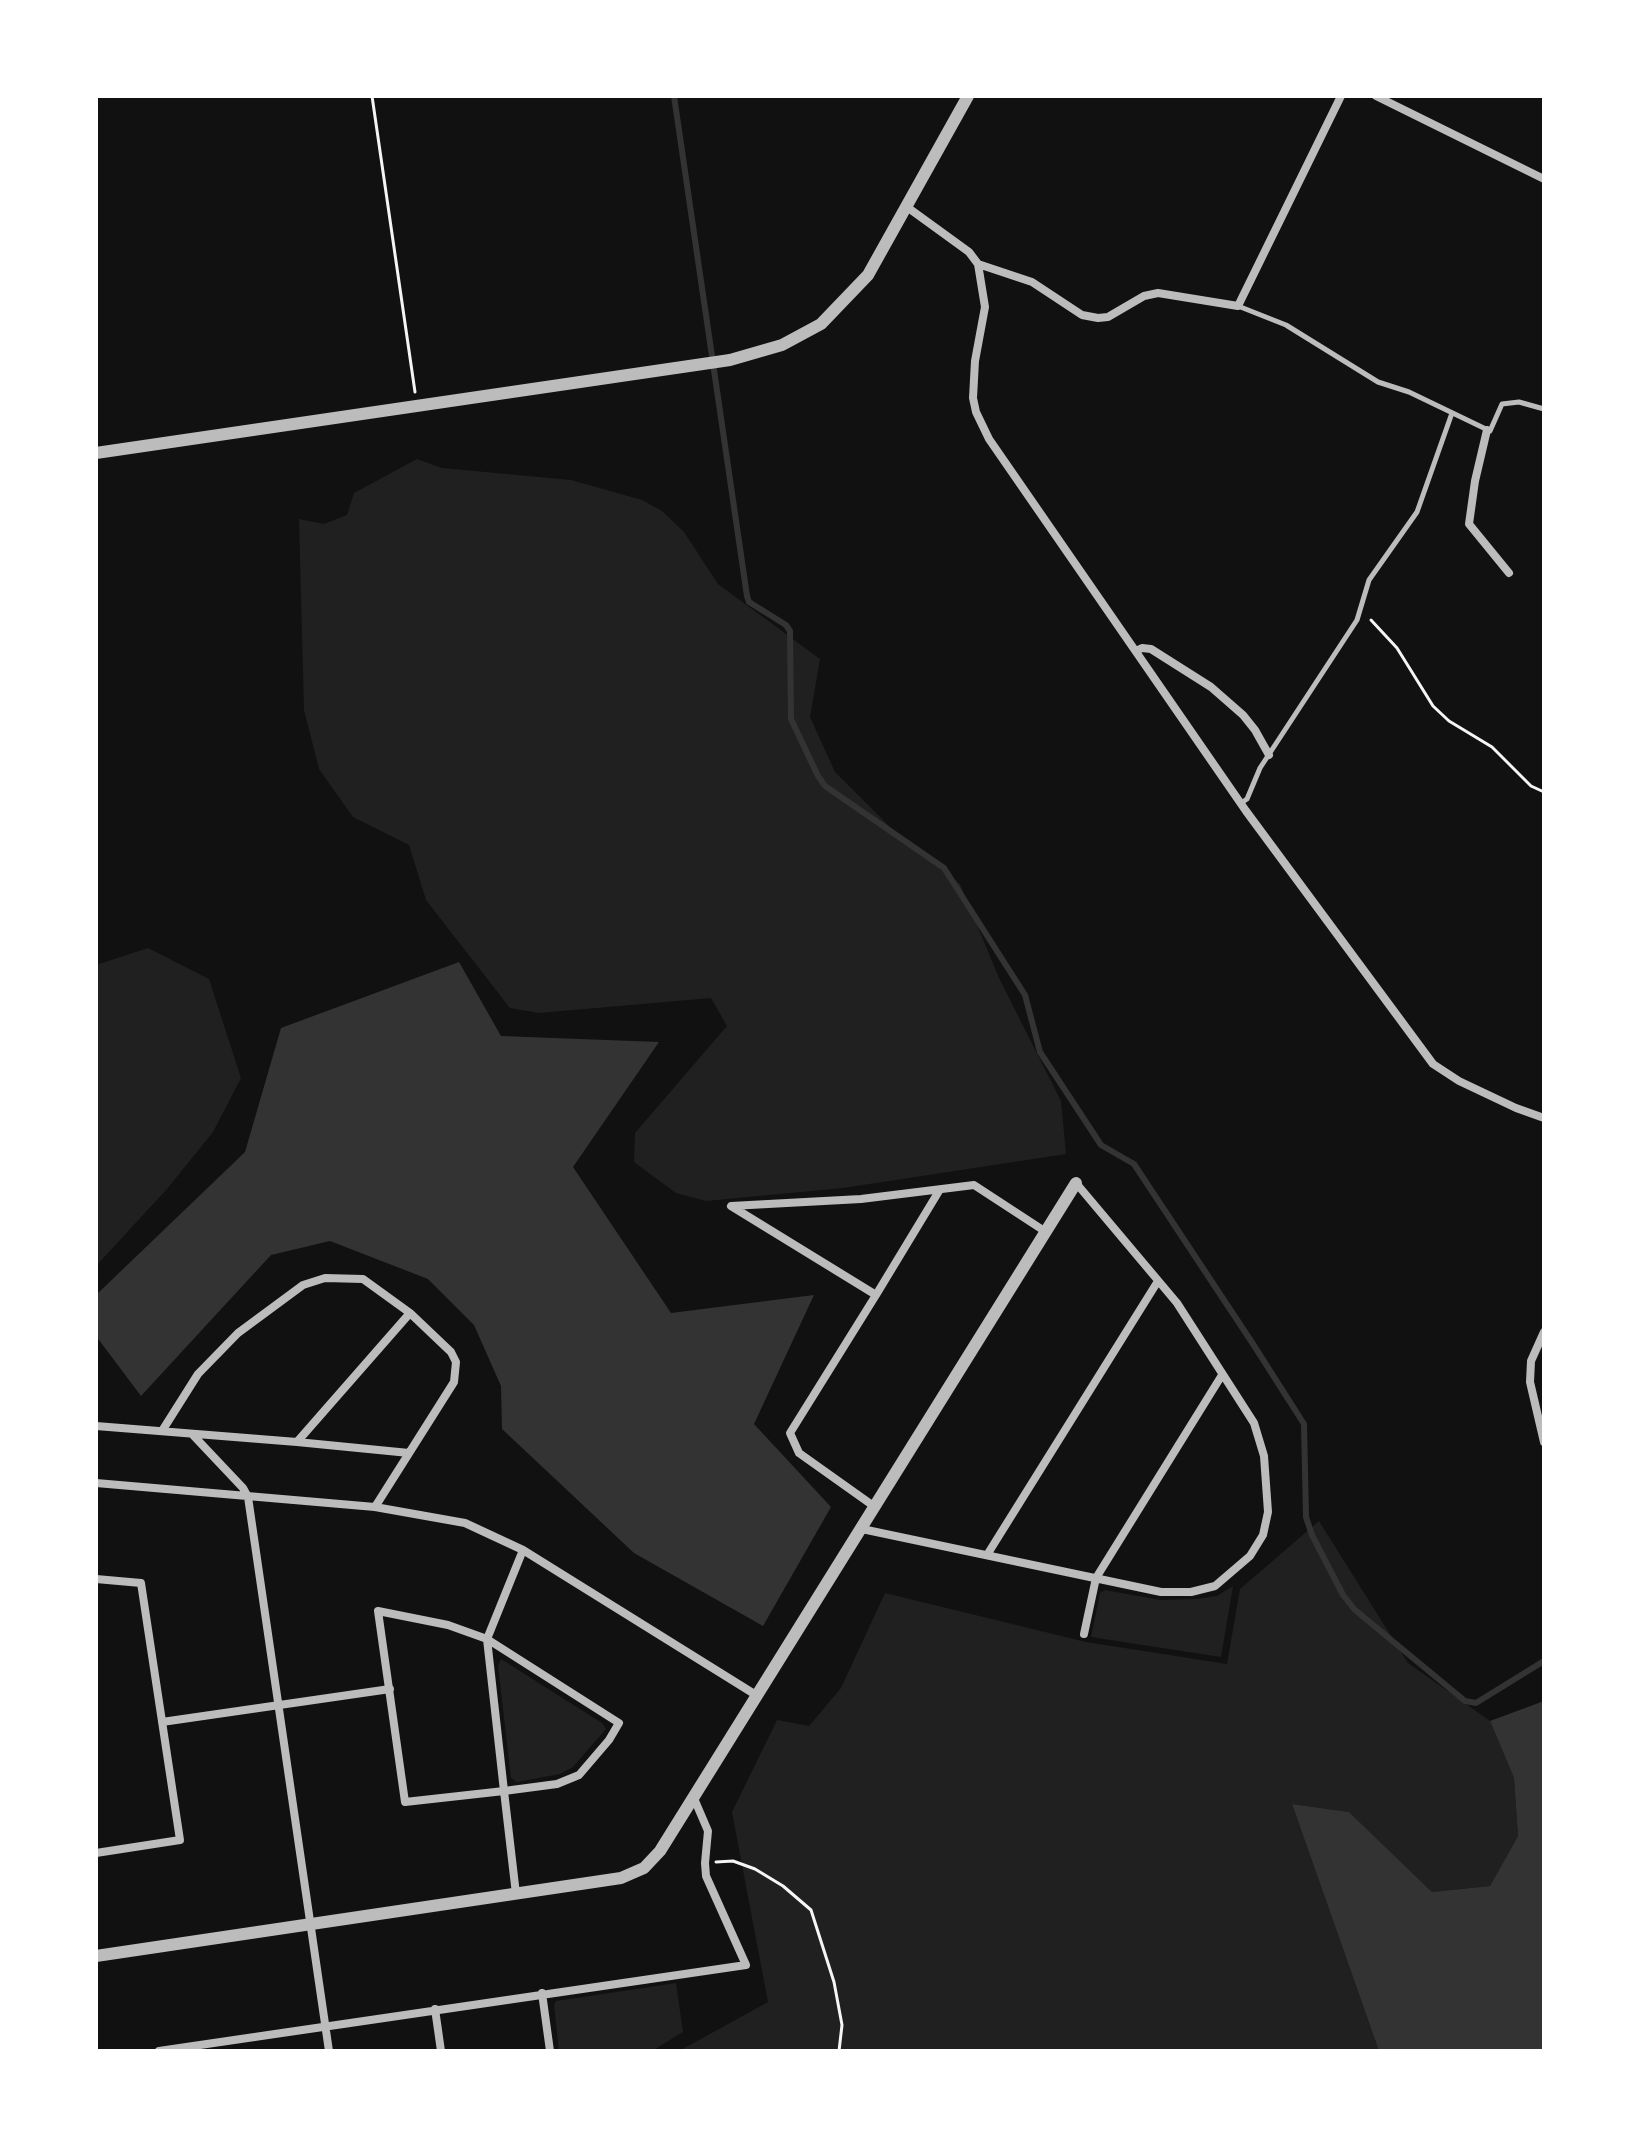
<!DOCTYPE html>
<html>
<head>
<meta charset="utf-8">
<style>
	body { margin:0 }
	#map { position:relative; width:1640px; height:2147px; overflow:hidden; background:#111; font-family:Karla,sans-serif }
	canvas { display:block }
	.frame { position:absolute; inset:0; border:98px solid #fff; pointer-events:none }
</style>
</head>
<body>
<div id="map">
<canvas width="1640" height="2147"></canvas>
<div class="frame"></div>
</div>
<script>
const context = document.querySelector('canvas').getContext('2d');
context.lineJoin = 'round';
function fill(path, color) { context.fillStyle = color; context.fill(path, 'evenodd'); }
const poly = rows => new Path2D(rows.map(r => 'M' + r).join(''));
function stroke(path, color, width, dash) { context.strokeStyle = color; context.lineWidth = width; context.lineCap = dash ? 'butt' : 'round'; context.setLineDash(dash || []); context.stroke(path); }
fill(poly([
	[417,459,442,468,571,480,642,500,662,511,684,532,718,584,820,659,810,717,835,772,901,838,960,884,999,978,1061,1101,1066,1154,843,1188,706,1201,676,1193,634,1162,635,1133,727,1026,711,998,539,1013,510,1008,426,900,409,845,353,817,319,769,304,710,299,519,324,524,347,515,354,493],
	[148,948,209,979,241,1078,213,1132,167,1189,96,1266,96,965],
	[1319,1521,1408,1663,1490,1721,1514,1778,1518,1836,1490,1886,1432,1892,1349,1812,1292,1804,1379,2051,679,2051,768,2002,732,1812,777,1720,809,1726,841,1688,885,1593,1086,1642,1227,1664,1240,1589],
	[1233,1586,1221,1657,1091,1637,1100,1593,1105,1590,1160,1600,1196,1599,1217,1596],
	[501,1659,602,1723,606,1729,573,1767,560,1774,517,1782,511,1778,498,1666],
	[676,1983,683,2032,652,2051,559,2051,554,2005,556,2001]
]), '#202020');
fill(poly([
	[459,962,501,1036,659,1042,573,1167,671,1313,814,1295,754,1424,831,1507,763,1626,634,1553,502,1429,501,1386,474,1325,428,1279,330,1241,271,1255,141,1396,96,1336,96,1295,245,1152,281,1028],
	[1544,1701,1544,2051,1379,2051,1292,1804,1349,1812,1432,1892,1490,1886,1518,1836,1514,1778,1490,1721]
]), '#333');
stroke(poly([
	[674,96,747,596,749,602,786,625,790,631,791,719,818,776,825,786,944,868,1025,995,1040,1052,1101,1145,1134,1164,1253,1344,1304,1424,1306,1517,1312,1535,1343,1595,1355,1610,1465,1701,1476,1703,1544,1661]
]), '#333', 6);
stroke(poly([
	[372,96,415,392],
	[1371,620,1397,648,1433,706,1449,721,1492,747,1531,786,1544,792],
	[716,1862,733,1861,755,1869,783,1886,811,1910,834,1982,842,2025,839,2051]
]), '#f5f5f5', 3);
stroke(poly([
	[1238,306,1286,325,1378,382,1409,392,1490,431,1502,404,1519,402,1544,409],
	[1241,803,1247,799,1260,768,1357,620,1369,580,1417,512,1452,413]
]), '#bcbcbc', 5);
stroke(poly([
	[1376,96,1544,179],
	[907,207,969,252,978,264,985,307,975,361,973,398,976,412,989,439,1246,811,1433,1064,1459,1081,1516,1108,1544,1118],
	[978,264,1032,282,1082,315,1098,318,1108,317,1144,296,1158,293,1238,306,1341,96],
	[1487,430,1475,481,1469,524,1509,573],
	[1136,651,1142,648,1151,649,1211,687,1243,715,1255,730,1269,755],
	[876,1295,939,1191],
	[1544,1332,1531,1361,1530,1382,1544,1442],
	[96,1426,297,1442,410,1313],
	[162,1431,198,1374,238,1333,303,1285,325,1278,363,1279,410,1313,451,1352,456,1362,454,1382,375,1507],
	[192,1434,243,1488,248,1497,329,2051],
	[297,1442,409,1453],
	[96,1483,375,1507,465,1523,523,1550,756,1695],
	[875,1507,799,1453,790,1433,876,1295,731,1206,861,1199,974,1185,1046,1232],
	[862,1529,1161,1592,1191,1592,1215,1586,1250,1556,1263,1535,1268,1512,1264,1456,1254,1423,1177,1303,1076,1183],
	[987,1555,1158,1281],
	[96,1579,141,1583,180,1840,96,1853],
	[1084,1634,1096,1578,1222,1375],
	[487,1639,504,1791,405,1802,378,1611,448,1625,487,1639,523,1550],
	[487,1639,619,1723,609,1740,579,1775,557,1784,504,1791,516,1894],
	[162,1722,390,1689],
	[542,1993,550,2051],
	[435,2009,441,2051],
	[159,2051,746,1965,706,1876,705,1863,708,1831,693,1796]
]), '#bcbcbc', 8);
stroke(poly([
	[96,453,730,360,782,345,821,324,868,275,968,96],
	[96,1956,621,1878,644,1868,660,1851,1076,1183]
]), '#bcbcbc', 12);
</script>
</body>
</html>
